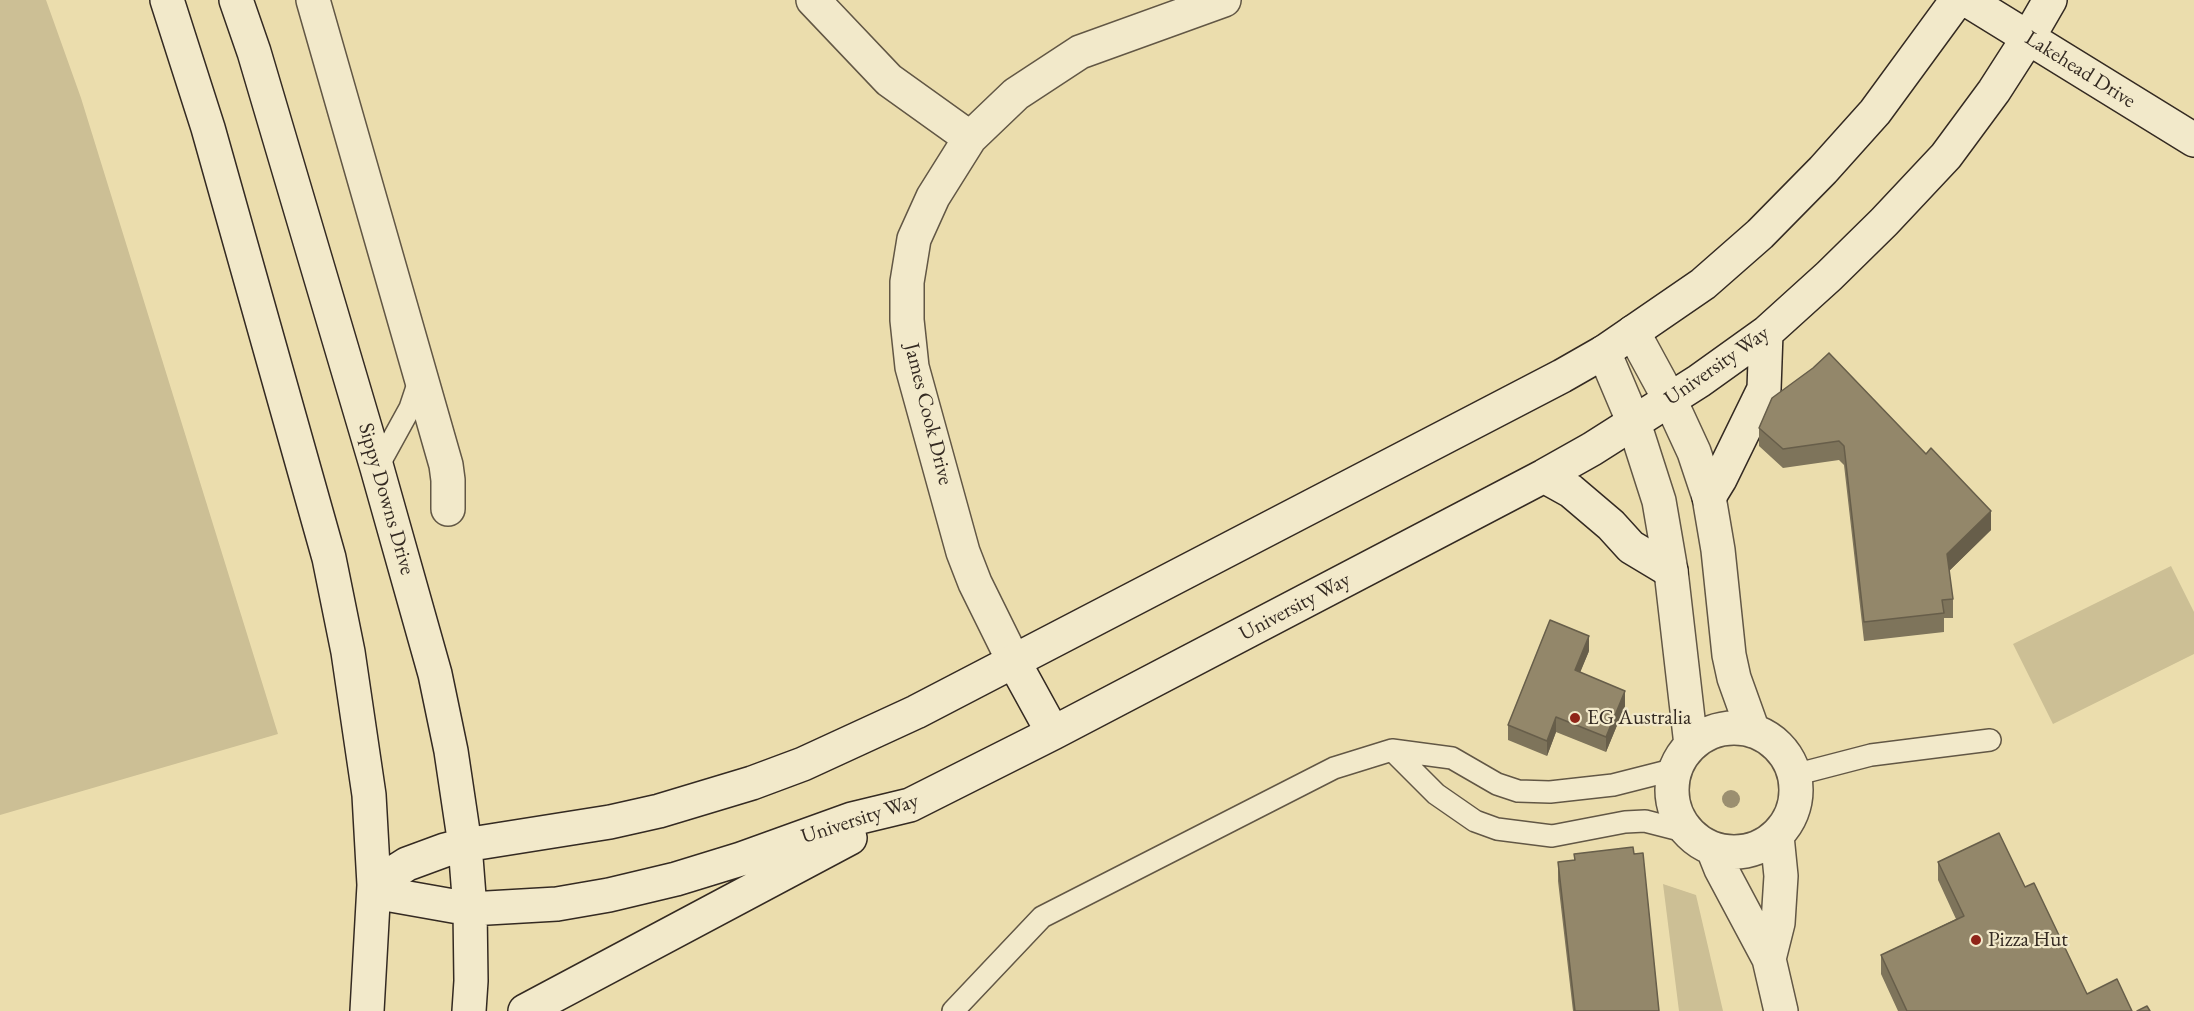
<!DOCTYPE html>
<html>
<head>
<meta charset="utf-8">
<style>
	body { margin:0 }
	canvas { display:block; background:#ebddad }
</style>
</head>
<body>
<canvas width="2194" height="1011"></canvas>
<script>
const context = document.querySelector('canvas').getContext('2d');
context.lineJoin = 'round';
function fill(path, color) { context.fillStyle = color; context.fill(path, 'evenodd'); }
const poly = rows => new Path2D(rows.map(r => 'M' + r).join(''));
function stroke(path, color, width, dash) { context.strokeStyle = color; context.lineWidth = width; context.lineCap = dash ? 'butt' : 'round'; context.setLineDash(dash || []); context.stroke(path); }
function write(font, color, halo, rows, align = 'center') {
  context.font = font + ' "EB Garamond",serif'; context.lineWidth = 4.5; context.setLineDash([]); context.textBaseline = 'middle'; context.strokeStyle = halo; context.fillStyle = color; for (const [text, x, y, turn = 0] of rows) {
    context.save(); context.translate(x, y); context.rotate((+turn || 0) * Math.PI / 180); context.textAlign = isNaN(turn) ? turn : align; if (halo) context.strokeText(text, 0, 0); context.fillText(text, 0, 0); context.restore();
  }
}
fill(poly([
	[0,0,46,0,81,98,278,734,0,815],
	[2171,566,2194,612,2194,654,2053,724,2013,644],
	[1663,884,1696,895,1723,1011,1679,1011]
]), '#ccbf95');
const lane = poly([
	[377,468,410,408,420,378],
	[1392,750,1436,794,1475,821,1497,829,1552,836,1625,822,1645,821,1688,832],
	[1794,775,1871,755,1990,740],
	[953,1011,1042,917,1334,768,1392,750,1452,758,1497,784,1518,791,1550,792,1613,785,1676,769]
]);
const street = poly([
	[313,0,446,465,448,480,448,509],
	[813,0,889,80,970,138],
	[1633,332,1670,400,1694,452,1709,497,1718,550,1729,655,1734,678,1753,731],
	[1604,352,1634,423,1659,501,1671,571,1691,745],
	[1014,662,975,583,963,552,912,367,907,320,907,282,914,239,933,197,970,138,1016,94,1080,52,1224,0],
	'1672 790a62 62 0 1 1 124 0a62 62 0 1 1-124 0Z',
	[1713,849,1721,869,1769,959,1781,1011],
	[1769,959,1778,923,1781,876,1777,836]
]);
const secondary = poly([
	[167,0,208,128,329,558,348,652,369,795,374,885,367,1011],
	[236,0,254,52,377,468,435,674,451,751,465,845,470,909,471,981,469,1011],
	[1967,0,2194,140],
	[1544,476,1571,491,1611,525,1631,547,1671,571],
	[1709,497,1720,479,1764,389,1766,333],
	[1014,662,1053,733],
	[374,885,407,864,445,850,465,845,610,822,659,811,752,783,803,764,916,712,1562,376,1604,352,1703,284,1760,234,1823,170,1875,112,1957,0],
	[374,892,470,909,557,904,609,895,676,879,741,859,852,819,910,805,1053,733,1544,476,1592,449,1699,381,1766,333,1829,276,1884,222,1946,156,1994,91,2028,38,2050,0],
	[525,1011,850,838]
]);
stroke(lane, '#625745', 24);
stroke(street, '#625745', 36);
stroke(secondary, '#342a22', 36);
stroke(lane, '#f2e9ca', 21);
stroke(street, '#f2e9ca', 33);
stroke(secondary, '#f2e9ca', 33);
context.fillStyle = '#9b8f70';
for (const [x, y] of [
	[1731,799]
]) { context.beginPath(); context.arc(x, y, 9, 0, 2 * Math.PI); context.fill(); }
fill(poly([
	[1772,398,1991,530,1949,571,1953,599,1953,618,1944,618,1944,632,1864,641,1844,465,1839,460,1783,468,1759,446,1759,428],
	[1589,651,1580,672,1625,706,1606,752,1556,732,1547,756,1508,740,1508,725],
	[1574,854,1659,1011,1573,1011,1558,881,1558,862,1574,860],
	[1938,862,2025,887,2087,994,2132,1011,1898,1011,1881,974,1881,955,1956,919,1938,880]
]), '#7e745b');
fill(poly([
	[1991,511,1991,530,1947,573,1947,554],
	[1589,636,1589,651,1575,685,1575,670],
	[1625,691,1625,706,1606,752,1606,737],
	[1556,717,1556,732,1547,756,1547,741]
]), '#675e4a');
const building = poly([
	[1829,353,1926,454,1931,448,1991,511,1947,554,1953,599,1942,600,1944,613,1864,622,1844,446,1839,441,1783,449,1759,428,1772,398,1813,368,1829,353],
	[1550,620,1589,636,1575,670,1625,691,1606,737,1556,717,1547,741,1508,725,1550,620],
	[1999,833,2025,887,2034,883,2087,994,2117,979,2132,1011,1907,1011,1881,955,1964,916,1938,862,1999,833],
	[1633,847,1634,854,1643,853,1659,1011,1575,1011,1558,862,1575,860,1574,854,1633,847],
	[2147,1006,2150,1011,2137,1011,2147,1006]
]);
fill(building, '#93876a');
stroke(building, '#675e4a', 1.5);
for (const [x, y, r, color] of [
	[1575,718,6,"#8f2418"],
	[1976,940,6,"#8f2418"]
]) { const dot = new Path2D(); dot.arc(x, y, r, 0, 2 * Math.PI); context.fillStyle = color; context.fill(dot); stroke(dot, '#f2e9ca', 2); }
write('21px', '#342a22', '#f2e9ca', [
	["Lakehead Drive",2080,70,32],
	["University Way",1717,366,-35],
	["James Cook Drive",928,414,76],
	["Sippy Downs Drive",386,499,74],
	["University Way",1295,607,-28],
	["University Way",860,819,-18]
]);
write('21px', '#342a22', '#f2e9ca', [
	["EG Australia",1587,718],
	["Pizza Hut",1988,940]
], 'left');
</script>
</body>
</html>
